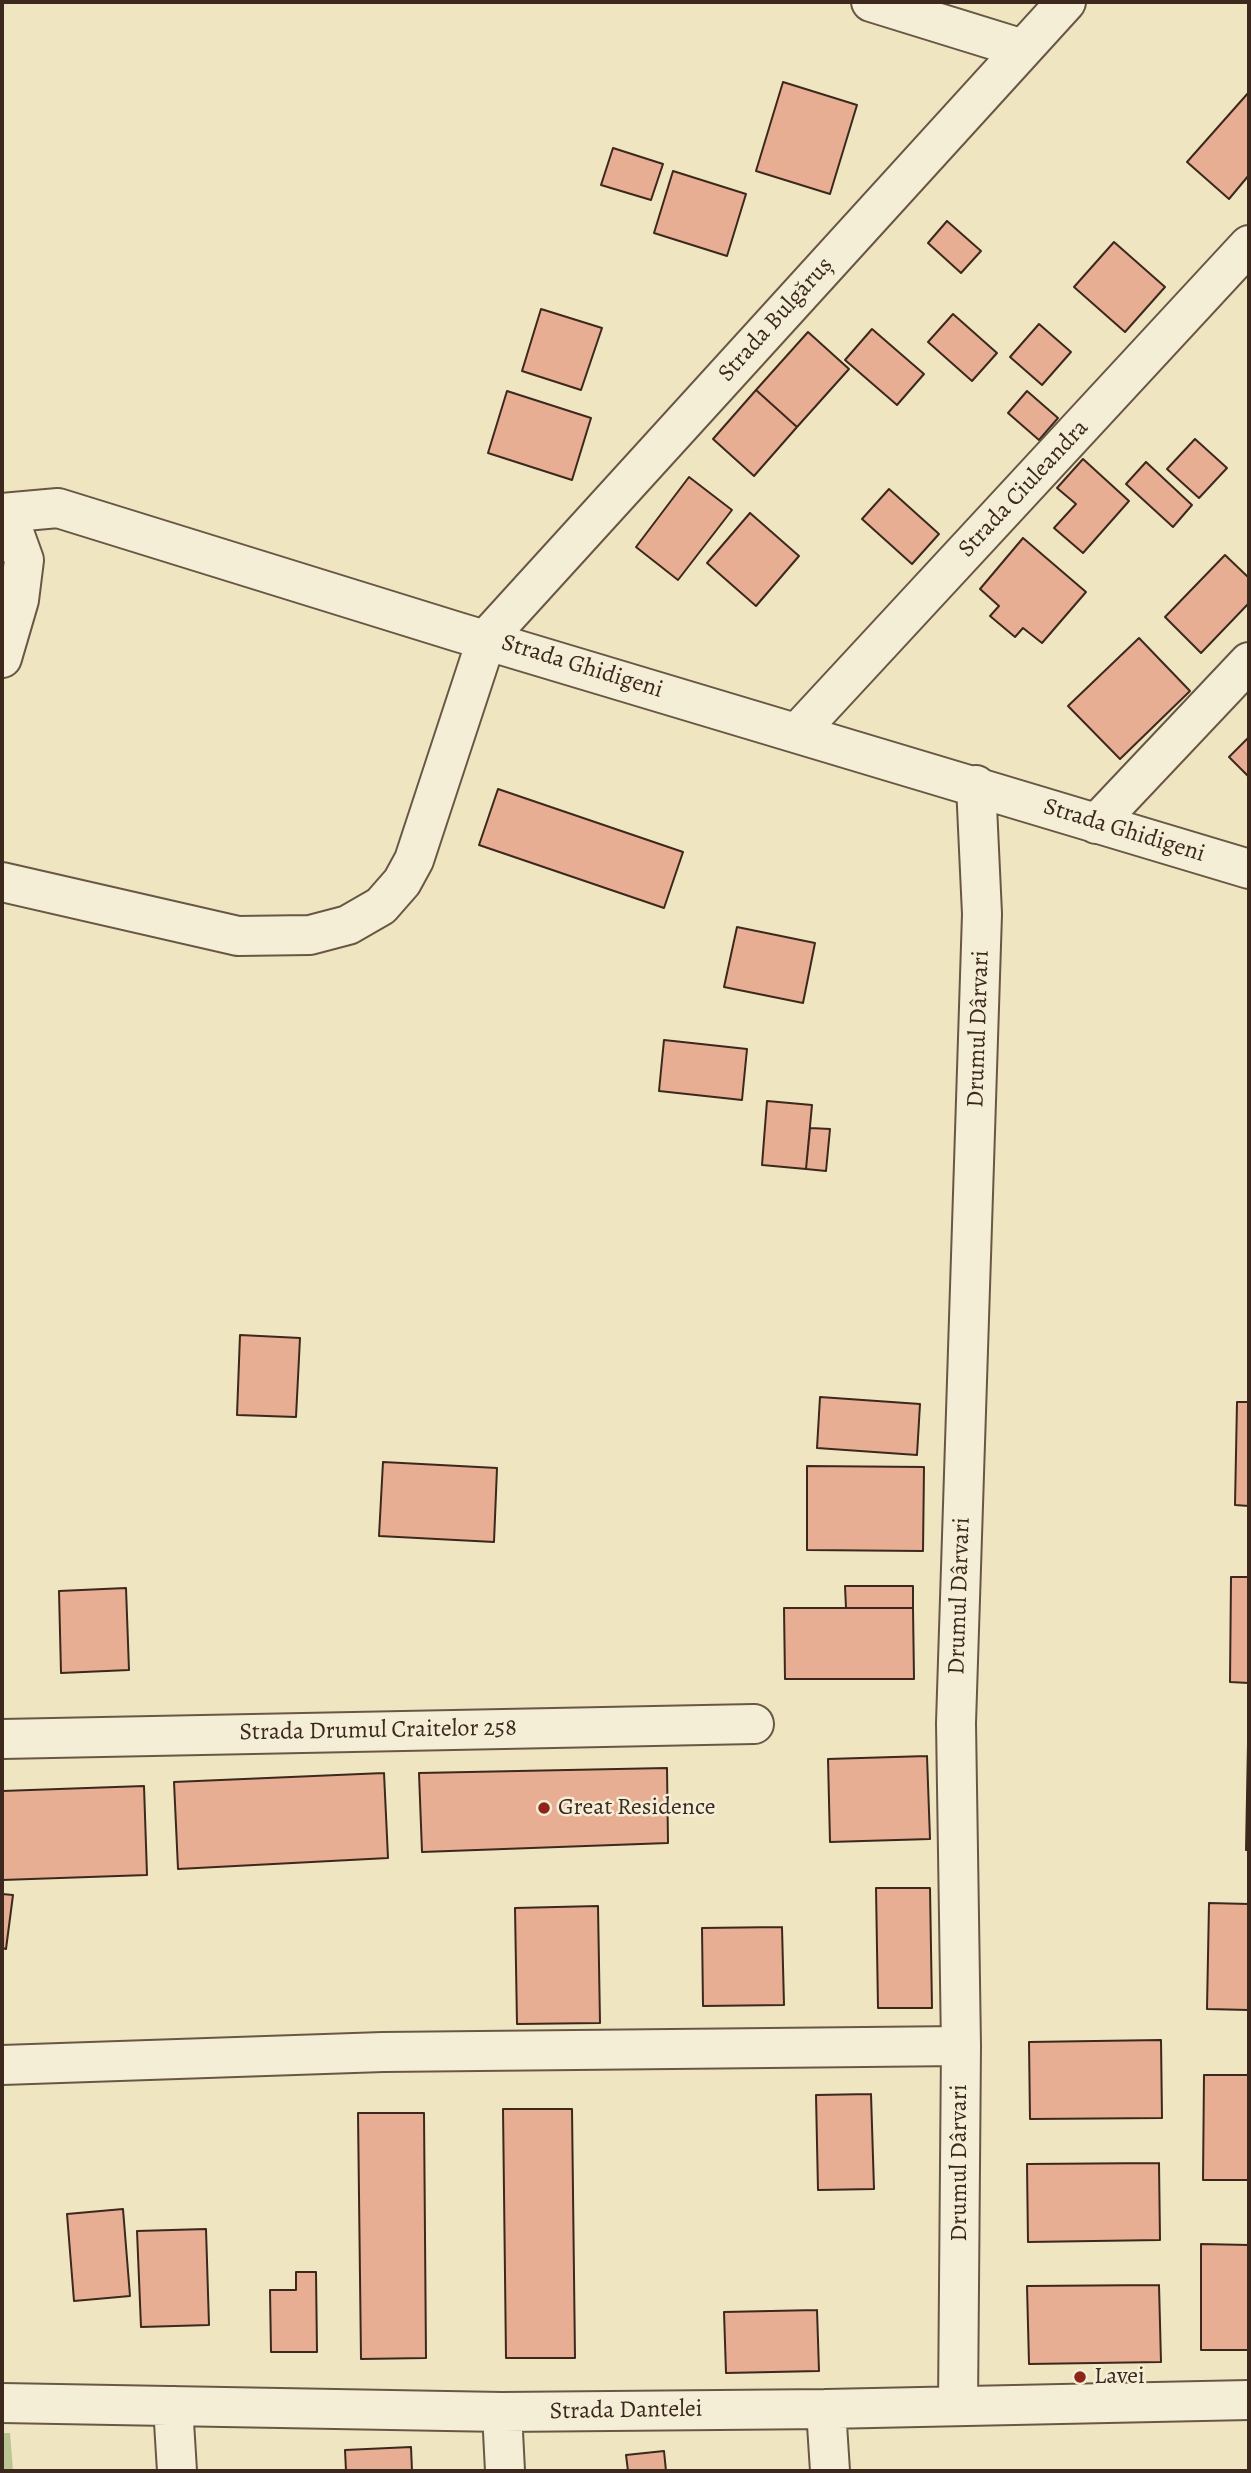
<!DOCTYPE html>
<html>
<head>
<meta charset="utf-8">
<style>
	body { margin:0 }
	#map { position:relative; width:1251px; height:2473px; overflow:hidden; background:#efe5c0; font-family:Alegreya,serif }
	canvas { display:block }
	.frame { position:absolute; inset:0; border:4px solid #3c281d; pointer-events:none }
</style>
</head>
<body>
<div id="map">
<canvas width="1251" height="2473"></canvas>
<div class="frame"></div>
</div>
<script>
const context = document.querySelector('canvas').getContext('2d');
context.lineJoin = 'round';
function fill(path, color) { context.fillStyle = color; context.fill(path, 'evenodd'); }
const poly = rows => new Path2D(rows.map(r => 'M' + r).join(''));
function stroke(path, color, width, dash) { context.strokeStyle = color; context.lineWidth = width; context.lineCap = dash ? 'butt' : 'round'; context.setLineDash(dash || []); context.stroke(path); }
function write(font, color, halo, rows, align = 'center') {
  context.font = font + ' Alegreya,serif'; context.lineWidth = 5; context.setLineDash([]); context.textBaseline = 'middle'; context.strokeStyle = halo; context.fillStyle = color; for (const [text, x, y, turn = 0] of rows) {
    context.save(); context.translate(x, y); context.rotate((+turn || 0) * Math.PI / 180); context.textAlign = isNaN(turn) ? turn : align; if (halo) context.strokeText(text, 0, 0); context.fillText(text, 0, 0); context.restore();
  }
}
fill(poly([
	[2,2433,10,2433,13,2471,2,2471]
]), '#b9c593');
const building = poly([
	[783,82,857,105,830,194,756,171,783,82],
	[1249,92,1249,175,1229,199,1187,162,1249,92],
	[613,148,663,164,651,200,601,185,613,148],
	[673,171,746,194,727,256,654,233,673,171],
	[947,221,981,251,961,273,928,243,947,221],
	[1114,242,1165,287,1125,332,1074,287,1114,242],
	[541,309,602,328,581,390,522,371,541,309],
	[953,314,997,353,972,381,928,342,953,314],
	[1039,324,1071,352,1042,385,1010,357,1039,324],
	[872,329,924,374,897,405,845,360,872,329],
	[808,332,849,369,797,427,756,390,808,332],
	[756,390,797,427,754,476,713,439,756,390],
	[507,391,591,418,572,480,488,453,507,391],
	[1027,391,1058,418,1039,440,1008,413,1027,391],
	[1195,439,1227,468,1199,498,1167,469,1195,439],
	[1083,459,1129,501,1083,553,1054,528,1076,504,1057,488,1083,459],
	[1146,462,1192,505,1173,527,1126,484,1146,462],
	[689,477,732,510,678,580,636,547,689,477],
	[889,489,939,534,912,564,862,519,889,489],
	[750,513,799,556,756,606,707,563,750,513],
	[1023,538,1086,592,1042,643,1023,628,1015,637,990,616,999,606,980,589,1023,538],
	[1225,555,1249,578,1249,603,1201,653,1165,617,1225,555],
	[1139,638,1190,691,1120,759,1068,706,1139,638],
	[1249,737,1249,777,1229,757,1249,737],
	[498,789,683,852,664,908,479,845,498,789],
	[737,927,815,943,803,1003,724,987,737,927],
	[664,1040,747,1049,742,1100,659,1091,664,1040],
	[767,1101,812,1105,806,1169,762,1165,767,1101],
	[810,1128,830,1129,826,1171,806,1169,810,1128],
	[240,1335,300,1338,296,1417,237,1415,240,1335],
	[820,1397,920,1404,917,1455,817,1448,820,1397],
	[1237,1402,1249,1402,1249,1506,1235,1505,1237,1402],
	[383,1462,497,1468,494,1542,379,1536,383,1462],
	[807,1466,924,1467,923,1551,807,1550,807,1466],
	[1231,1577,1249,1577,1249,1683,1230,1682,1231,1577],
	[845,1586,913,1586,913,1608,846,1608,845,1586],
	[126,1588,129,1670,61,1673,59,1591,126,1588],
	[784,1608,913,1608,914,1679,785,1679,784,1608],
	[1248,1744,1249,1744,1249,1850,1246,1850,1248,1744],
	[927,1756,930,1839,830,1842,828,1759,927,1756],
	[667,1768,668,1843,422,1852,419,1773,667,1768],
	[384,1773,388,1858,178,1869,174,1782,384,1773],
	[144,1786,147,1875,2,1880,2,1791,144,1786],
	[876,1888,930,1888,932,2008,878,2008,876,1888],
	[2,1894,13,1895,6,1949,2,1948,2,1894],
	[1209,1903,1249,1904,1249,2010,1207,2009,1209,1903],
	[598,1906,600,2023,517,2024,515,1908,598,1906],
	[782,1927,784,2005,703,2006,702,1928,782,1927],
	[1161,2040,1162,2118,1030,2119,1029,2042,1161,2040],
	[1204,2075,1249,2075,1249,2180,1203,2180,1204,2075],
	[871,2094,874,2189,818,2190,816,2095,871,2094],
	[503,2109,572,2109,575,2358,506,2358,503,2109],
	[358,2113,424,2113,426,2358,361,2359,358,2113],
	[1159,2163,1160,2240,1028,2242,1027,2164,1159,2163],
	[123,2209,130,2296,74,2301,67,2214,123,2209],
	[206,2229,209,2325,141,2327,137,2231,206,2229],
	[1201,2244,1249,2245,1249,2350,1201,2350,1201,2244],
	[296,2272,316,2272,317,2352,271,2352,270,2290,296,2290,296,2272],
	[1159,2285,1161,2362,1029,2364,1027,2286,1159,2285],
	[817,2310,819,2371,726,2373,724,2312,817,2310],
	[411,2447,412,2471,346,2471,345,2450,411,2447],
	[664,2451,666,2471,628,2471,626,2455,664,2451]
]);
fill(building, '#e7ae93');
stroke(building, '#3c281d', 2);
const minor = poly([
	[871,2,1023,49],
	[2,513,58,508,458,632,1249,869],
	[2,515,15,535,24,560,19,600,2,658],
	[798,732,1249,245],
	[1096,824,1249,662],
	[2,882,238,936,310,935,348,925,381,906,402,882,414,860,487,638,1066,2],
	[2,1739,754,1724],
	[2,2065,383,2052,961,2046],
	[2,2403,502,2412,826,2409,1249,2400],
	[173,2406,177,2471],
	[958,2406,961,2046,956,1723,982,914,976,785],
	[826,2409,830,2471],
	[502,2412,505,2471]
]);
stroke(minor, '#695746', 42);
stroke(minor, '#f5eed6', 38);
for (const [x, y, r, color] of [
	[544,1808,7,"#8f2418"],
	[1080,2377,7,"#8f2418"]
]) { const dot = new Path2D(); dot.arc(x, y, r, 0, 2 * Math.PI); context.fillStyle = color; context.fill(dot); stroke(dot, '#f5eed6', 2.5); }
write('24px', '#3c281d', '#f5eed6', [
	["Strada Bulgăruș",776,320,-48],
	["Strada Ciuleandra",1024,489,-47],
	["Strada Ghidigeni",582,667,17],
	["Strada Ghidigeni",1124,831,17],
	["Drumul Dârvari",979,1029,-88],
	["Drumul Dârvari",960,1596,-88],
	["Strada Drumul Craitelor 258",378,1731,-1],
	["Drumul Dârvari",960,2163,-90],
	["Strada Dantelei",626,2411,-1]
]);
write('24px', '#3c281d', '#f5eed6', [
	["Great Residence",558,1808],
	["Lavei",1094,2377]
], 'left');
</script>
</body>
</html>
